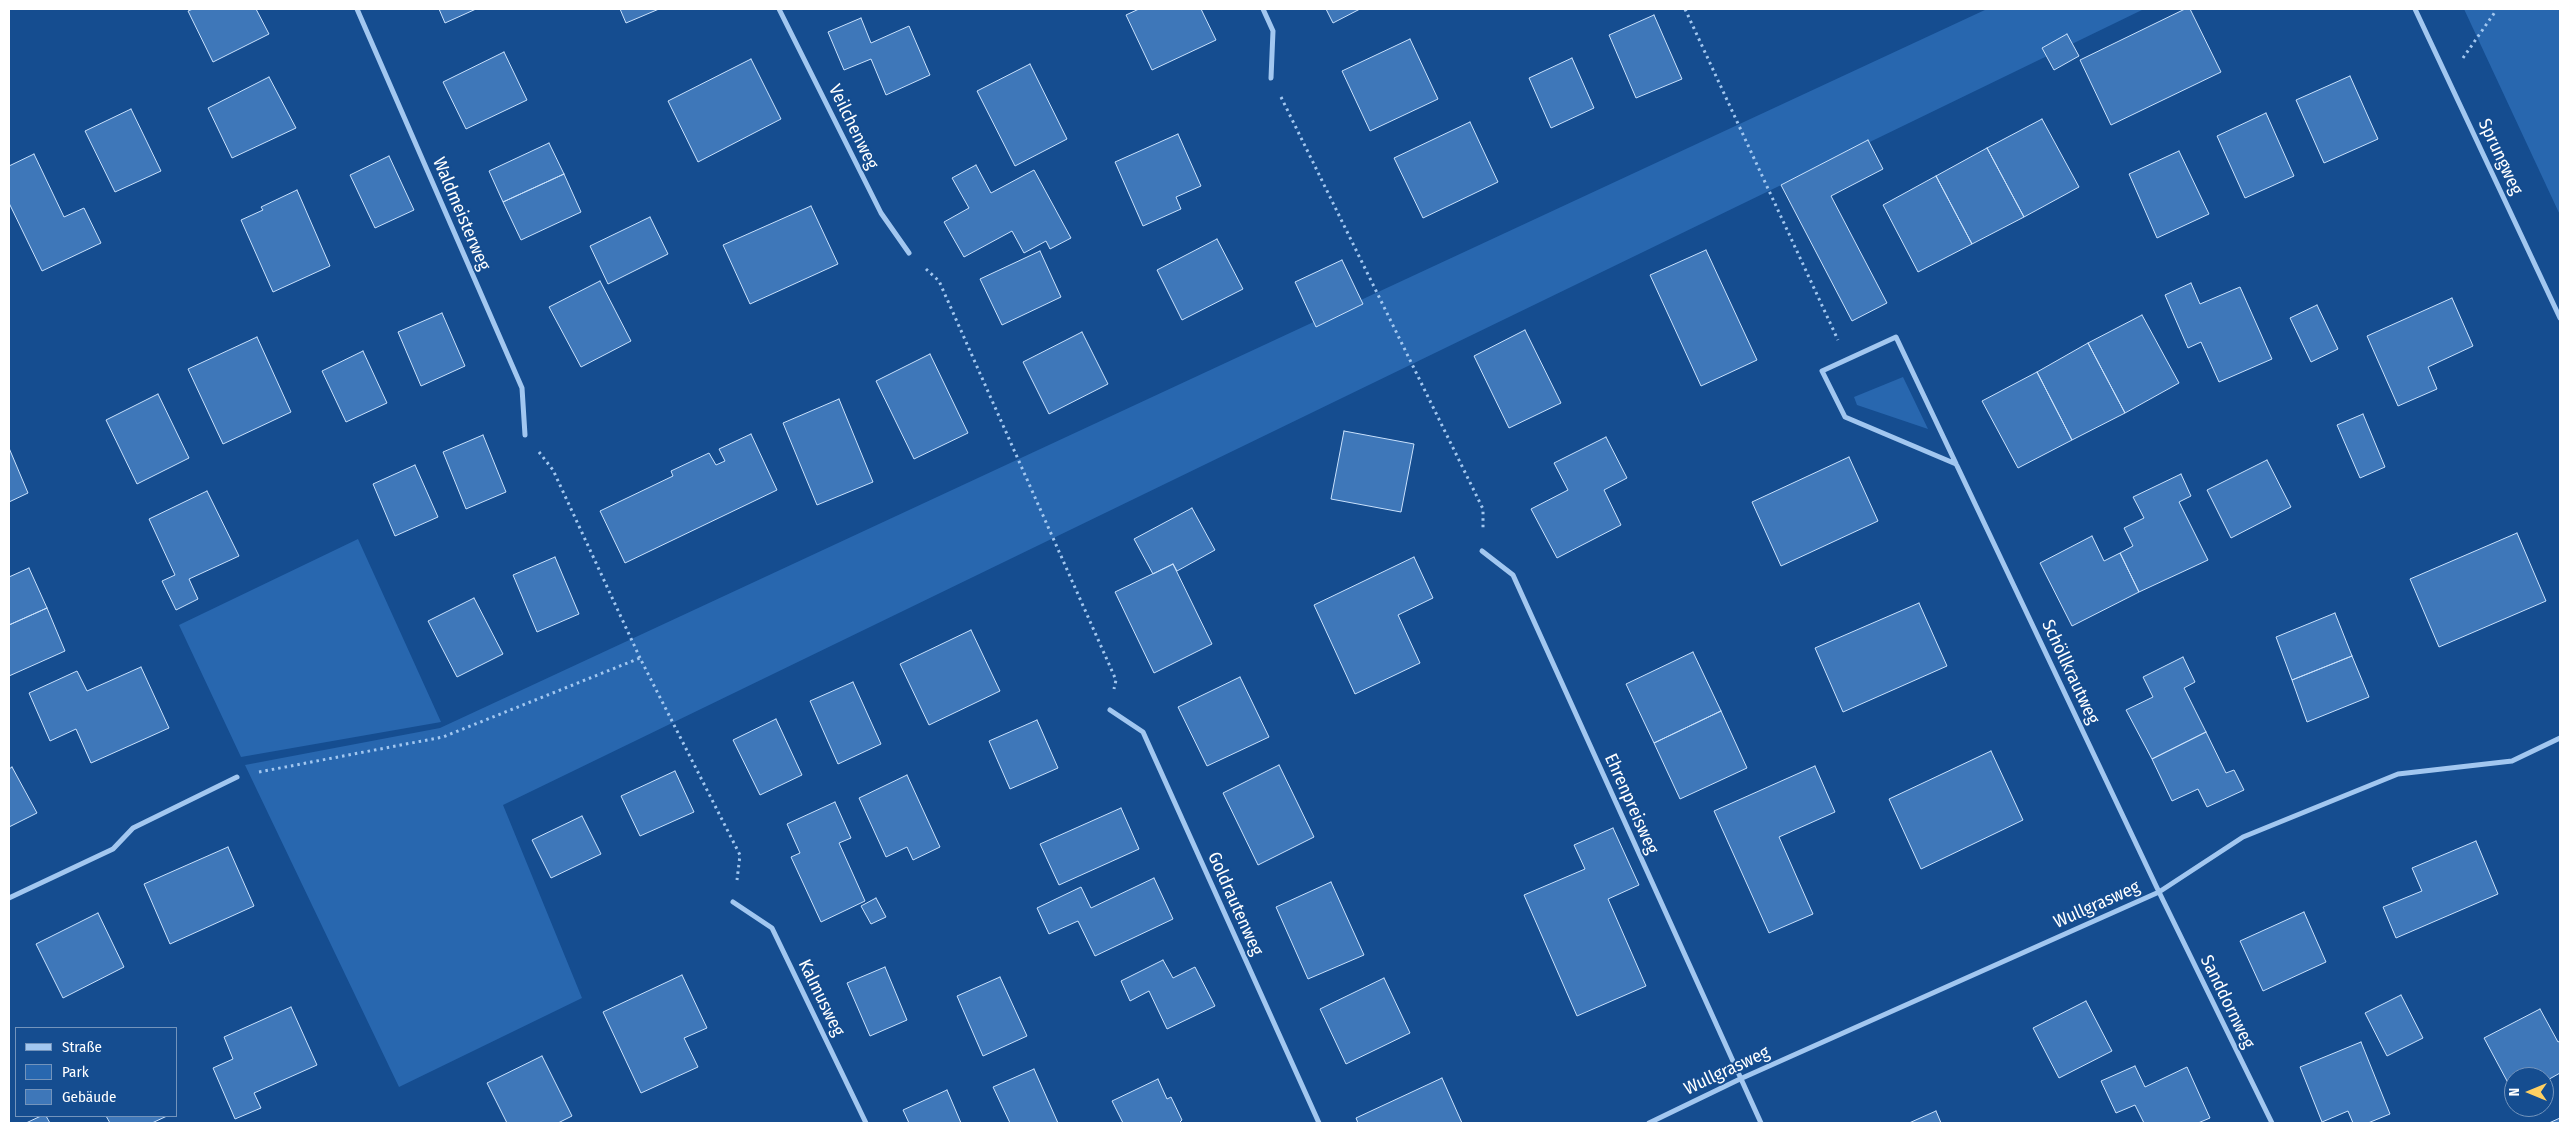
<!DOCTYPE html>
<html>
<head>
<meta charset="utf-8">
<style>
	body { margin:0 }
	#map { position:relative; width:2569px; height:1132px; overflow:hidden; background:#154d90; font-family:"Fira Sans Condensed",sans-serif }
	canvas { display:block }
	.frame { position:absolute; inset:0; border:10px solid #fff; pointer-events:none }
	.legend { position:absolute; left:15px; top:1027px; width:162px; height:90px; box-sizing:border-box; background:#154d90; border:1px solid #7394bc; margin:0; padding:6px 9px; list-style:none; font-size:15px; color:#fff }
	.legend li { display:flex; align-items:center; gap:10px; height:25px }
	.legend b { width:25px; border:1px solid #7394bc }
	.north { position:absolute; left:2504px; top:1067px; width:50px; height:50px; box-sizing:border-box; background:#154d90; border:1px solid #7394bc; border-radius:50%; rotate:270deg; font-size:14px; font-weight:700; line-height:20px; text-align:center; color:#fff }
	.north::after { content:''; display:block; margin:auto; width:18px; height:22px; background:#ffd062; clip-path:polygon(50% 0,100% 100%,50% 72%,0 100%) }
</style>
</head>
<body>
<div id="map">
<canvas width="2569" height="1132"></canvas>
<div class="frame"></div>
<ul class="legend">
<li><b style="height:6px;background:#a2c7f0"></b>Straße</li>
<li><b style="height:14px;background:#2867af"></b>Park</li>
<li><b style="height:14px;background:#3e77b9"></b>Gebäude</li>
</ul>
<div class="north">N</div>
</div>
<script>
const context = document.querySelector('canvas').getContext('2d');
context.lineJoin = 'round';
function fill(path, color) { context.fillStyle = color; context.fill(path, 'evenodd'); }
const poly = rows => new Path2D(rows.map(r => 'M' + r).join(''));
function stroke(path, color, width, dash) { context.strokeStyle = color; context.lineWidth = width; context.lineCap = dash ? 'butt' : 'round'; context.setLineDash(dash || []); context.stroke(path); }
function write(font, color, halo, rows, align = 'center') {
  context.font = font + ' "Fira Sans Condensed",sans-serif'; context.lineWidth = 4; context.setLineDash([]); context.textBaseline = 'middle'; context.strokeStyle = halo; context.fillStyle = color; for (const [text, x, y, turn = 0] of rows) {
    context.save(); context.translate(x, y); context.rotate((+turn || 0) * Math.PI / 180); context.textAlign = isNaN(turn) ? turn : align; if (halo) context.strokeText(text, 0, 0); context.fillText(text, 0, 0); context.restore();
  }
}
fill(poly([
	[1987,9,2144,9,503,805,582,998,399,1087,245,765,440,728],
	[2464,9,2560,9,2560,215],
	[1903,377,1928,429,1857,405,1854,397],
	[358,539,441,722,241,757,179,625]
]), '#2867af');
const building = poly([
	[193,9,256,9,269,34,213,62,188,11,193,9],
	[439,9,476,9,445,23,439,9],
	[620,9,659,9,626,23,620,9],
	[1139,9,1201,9,1216,40,1152,70,1126,15,1139,9],
	[1326,9,1360,9,1333,23,1326,9],
	[2185,9,2190,9,2221,72,2111,125,2080,60,2185,9],
	[1654,15,1682,79,1636,98,1609,35,1654,15],
	[861,18,871,43,909,26,930,75,886,95,871,59,844,70,828,32,861,18],
	[2067,34,2079,56,2054,70,2042,48,2067,34],
	[1410,39,1438,99,1370,131,1342,71,1410,39],
	[504,52,527,100,466,129,443,82,504,52],
	[1572,58,1594,108,1551,128,1529,78,1572,58],
	[751,59,781,119,698,162,668,101,751,59],
	[1030,64,1067,139,1015,166,977,91,1030,64],
	[2350,76,2378,139,2324,163,2296,100,2350,76],
	[269,77,296,128,232,158,208,108,269,77],
	[131,109,161,171,115,192,85,131,131,109],
	[2266,113,2294,176,2245,198,2217,136,2266,113],
	[2042,119,2079,187,2024,217,1987,148,2042,119],
	[1470,122,1498,182,1423,218,1394,158,1470,122],
	[1178,134,1201,186,1176,197,1181,209,1143,226,1115,162,1178,134],
	[1868,140,1883,169,1831,196,1887,303,1852,321,1781,185,1868,140],
	[549,143,564,174,503,202,489,171,549,143],
	[1987,148,2024,217,1972,244,1936,176,1987,148],
	[2179,151,2209,214,2157,238,2129,174,2179,151],
	[34,154,64,217,84,208,101,243,42,271,9,203,9,166,34,154],
	[389,156,414,210,375,228,350,175,389,156],
	[976,165,991,193,1034,170,1071,238,1050,249,1046,241,1024,253,1012,231,964,257,944,222,969,208,952,178,976,165],
	[564,174,581,212,521,240,503,202,564,174],
	[1936,176,1972,244,1918,272,1883,205,1936,176],
	[297,190,330,266,273,292,241,220,263,210,261,207,297,190],
	[811,206,838,264,750,304,723,245,811,206],
	[650,217,668,254,608,284,590,246,650,217],
	[1217,239,1243,289,1182,320,1157,270,1217,239],
	[1706,250,1757,360,1701,386,1650,275,1706,250],
	[1040,251,1061,297,1002,325,980,279,1040,251],
	[1342,260,1363,304,1316,327,1295,282,1342,260],
	[600,281,631,341,581,367,549,307,600,281],
	[2191,283,2200,304,2240,287,2272,359,2219,382,2201,342,2188,348,2165,295,2191,283],
	[2452,298,2473,346,2428,367,2437,389,2398,406,2367,336,2452,298],
	[2317,305,2338,349,2311,362,2290,318,2317,305],
	[442,313,465,366,421,386,398,332,442,313],
	[2142,315,2179,383,2125,413,2088,343,2142,315],
	[1525,330,1561,403,1509,428,1474,356,1525,330],
	[1082,332,1108,384,1049,414,1023,362,1082,332],
	[257,337,291,412,223,444,188,369,257,337],
	[2088,343,2125,413,2072,440,2037,372,2088,343],
	[363,351,387,403,346,422,322,371,363,351],
	[930,354,968,433,914,459,876,381,930,354],
	[2037,372,2072,440,2018,468,1982,401,2037,372],
	[158,394,189,458,137,484,106,420,158,394],
	[839,399,873,482,817,505,783,423,839,399],
	[2363,414,2385,467,2360,478,2337,425,2363,414],
	[1344,431,1414,444,1401,512,1331,499,1344,431],
	[751,434,777,490,625,563,600,511,673,476,671,471,709,453,716,465,725,461,719,449,751,434],
	[483,435,506,492,466,509,443,452,483,435],
	[1606,437,1627,478,1604,490,1621,525,1557,558,1531,509,1568,490,1554,463,1606,437],
	[9,448,28,493,9,502,9,448],
	[1849,457,1878,521,1781,566,1752,502,1849,457],
	[2267,460,2291,507,2231,538,2207,490,2267,460],
	[415,465,438,517,395,536,373,484,415,465],
	[2181,474,2191,496,2179,502,2208,560,2139,592,2120,553,2133,546,2124,528,2144,518,2133,497,2181,474],
	[207,491,239,556,189,579,198,599,176,610,162,581,175,575,149,519,207,491],
	[1192,508,1215,550,1177,571,1173,564,1153,574,1134,539,1192,508],
	[2517,533,2546,601,2439,647,2410,579,2517,533],
	[2092,536,2104,561,2120,553,2139,592,2072,626,2040,563,2092,536],
	[555,557,579,614,537,632,513,575,555,557],
	[1414,557,1433,598,1398,615,1420,663,1355,694,1314,605,1414,557],
	[1173,564,1212,644,1154,673,1115,592,1173,564],
	[29,568,47,608,9,625,9,577,29,568],
	[474,598,503,654,457,677,428,621,474,598],
	[1919,603,1947,666,1843,712,1815,648,1919,603],
	[47,608,65,651,9,676,9,625,47,608],
	[2335,613,2352,656,2292,680,2276,637,2335,613],
	[971,630,1000,691,929,725,900,664,971,630],
	[1693,652,1721,711,1654,743,1626,684,1693,652],
	[2352,656,2369,697,2307,722,2292,680,2352,656],
	[2183,657,2195,682,2184,688,2206,732,2152,759,2126,710,2153,697,2143,677,2183,657],
	[141,667,169,728,91,763,76,729,50,741,29,693,77,671,87,691,141,667],
	[1240,677,1269,737,1207,766,1178,707,1240,677],
	[853,682,881,744,838,764,810,701,853,682],
	[1721,711,1747,768,1680,799,1654,743,1721,711],
	[776,719,802,775,760,795,733,740,776,719],
	[1037,720,1058,768,1010,789,989,741,1037,720],
	[2206,732,2226,773,2234,770,2244,790,2207,807,2198,789,2172,801,2152,759,2206,732],
	[1991,751,2023,820,1921,869,1889,799,1991,751],
	[1279,765,1314,837,1258,865,1223,793,1279,765],
	[1815,766,1835,812,1779,837,1813,914,1769,933,1714,811,1815,766],
	[12,767,37,813,9,827,9,769,12,767],
	[675,771,694,812,640,836,621,796,675,771],
	[907,775,940,847,913,860,907,847,886,857,859,798,907,775],
	[835,802,851,838,839,843,865,901,821,922,791,857,800,853,787,824,835,802],
	[1121,808,1139,849,1059,885,1040,844,1121,808],
	[582,816,601,854,551,878,532,840,582,816],
	[1613,828,1639,885,1608,899,1646,986,1577,1016,1524,895,1585,869,1574,845,1613,828],
	[2476,841,2498,894,2396,938,2383,907,2422,891,2412,868,2476,841],
	[228,847,254,906,170,944,144,884,228,847],
	[1154,878,1173,919,1095,956,1078,921,1049,934,1037,908,1081,887,1091,908,1154,878],
	[1331,882,1364,955,1308,979,1276,907,1331,882],
	[876,898,886,917,871,924,861,906,876,898],
	[2304,912,2326,962,2263,991,2240,941,2304,912],
	[98,913,124,967,63,998,36,944,98,913],
	[1163,960,1173,978,1195,967,1215,1006,1167,1029,1149,991,1130,1001,1121,981,1163,960],
	[885,967,907,1020,870,1036,847,983,885,967],
	[682,975,707,1028,684,1038,698,1067,641,1093,603,1012,682,975],
	[1000,977,1027,1036,983,1056,957,996,1000,977],
	[1384,978,1410,1033,1346,1064,1320,1009,1384,978],
	[2401,995,2423,1038,2387,1056,2365,1013,2401,995],
	[2086,1001,2112,1051,2059,1078,2033,1028,2086,1001],
	[291,1007,317,1065,254,1093,261,1108,235,1119,213,1068,233,1059,224,1037,291,1007],
	[2540,1009,2558,1042,2560,1041,2560,1073,2544,1082,2544,1077,2514,1077,2514,1094,2484,1038,2540,1009],
	[2361,1042,2390,1114,2368,1123,2353,1123,2348,1111,2322,1122,2300,1067,2361,1042],
	[542,1056,572,1116,558,1123,507,1123,487,1083,542,1056],
	[2135,1066,2145,1087,2187,1067,2210,1118,2198,1123,2144,1123,2135,1105,2116,1113,2101,1081,2135,1066],
	[1034,1069,1058,1123,1010,1123,993,1087,1034,1069],
	[1442,1078,1462,1123,1358,1123,1356,1118,1442,1078],
	[1158,1079,1167,1099,1171,1097,1182,1120,1179,1123,1123,1123,1112,1101,1158,1079],
	[947,1090,961,1123,909,1123,903,1110,947,1090],
	[1936,1111,1941,1123,1909,1123,1936,1111],
	[41,1116,46,1116,50,1123,26,1123,41,1116],
	[106,1116,167,1116,152,1123,110,1123,106,1116],
	[2560,1118,2560,1123,2549,1123,2560,1118]
]);
fill(building, '#3e77b9');
stroke(building, '#c9e1fc', 1);
stroke(poly([
	[1685,9,1838,340],
	[2463,58,2495,12,2494,9],
	[1281,97,1483,509,1483,528],
	[926,269,939,281,1116,680,1114,689],
	[539,452,553,470,640,658],
	[259,772,443,737,640,658,740,855,737,880]
]), '#a2c7f0', 3, [2.5, 4]);
stroke(poly([
	[357,9,522,388,525,435],
	[779,9,881,213,909,253],
	[1263,9,1273,31,1271,78],
	[2415,9,2560,318],
	[1956,464,1845,417,1822,371,1896,337,2159,892,2272,1123],
	[1482,551,1513,575,1761,1123],
	[1110,710,1143,732,1319,1123],
	[9,898,113,849,133,828,237,777],
	[733,902,772,928,866,1123],
	[1649,1123,1740,1079,2159,892,2243,837,2398,774,2512,761,2560,738]
]), '#a2c7f0', 5);
write('18px', '#fff', '#154d90', [
	["Veilchenweg",853,127,64],
	["Sprungweg",2500,157,65],
	["Waldmeisterweg",461,214,67],
	["Schöllkrautweg",2070,672,65],
	["Ehrenpreisweg",1631,804,66],
	["Goldrautenweg",1235,904,66],
	["Wullgrasweg",2097,905,-24],
	["Kalmusweg",821,998,64],
	["Sanddornweg",2227,1002,64],
	["Wullgrasweg",1727,1071,-25]
]);
</script>
</body>
</html>
